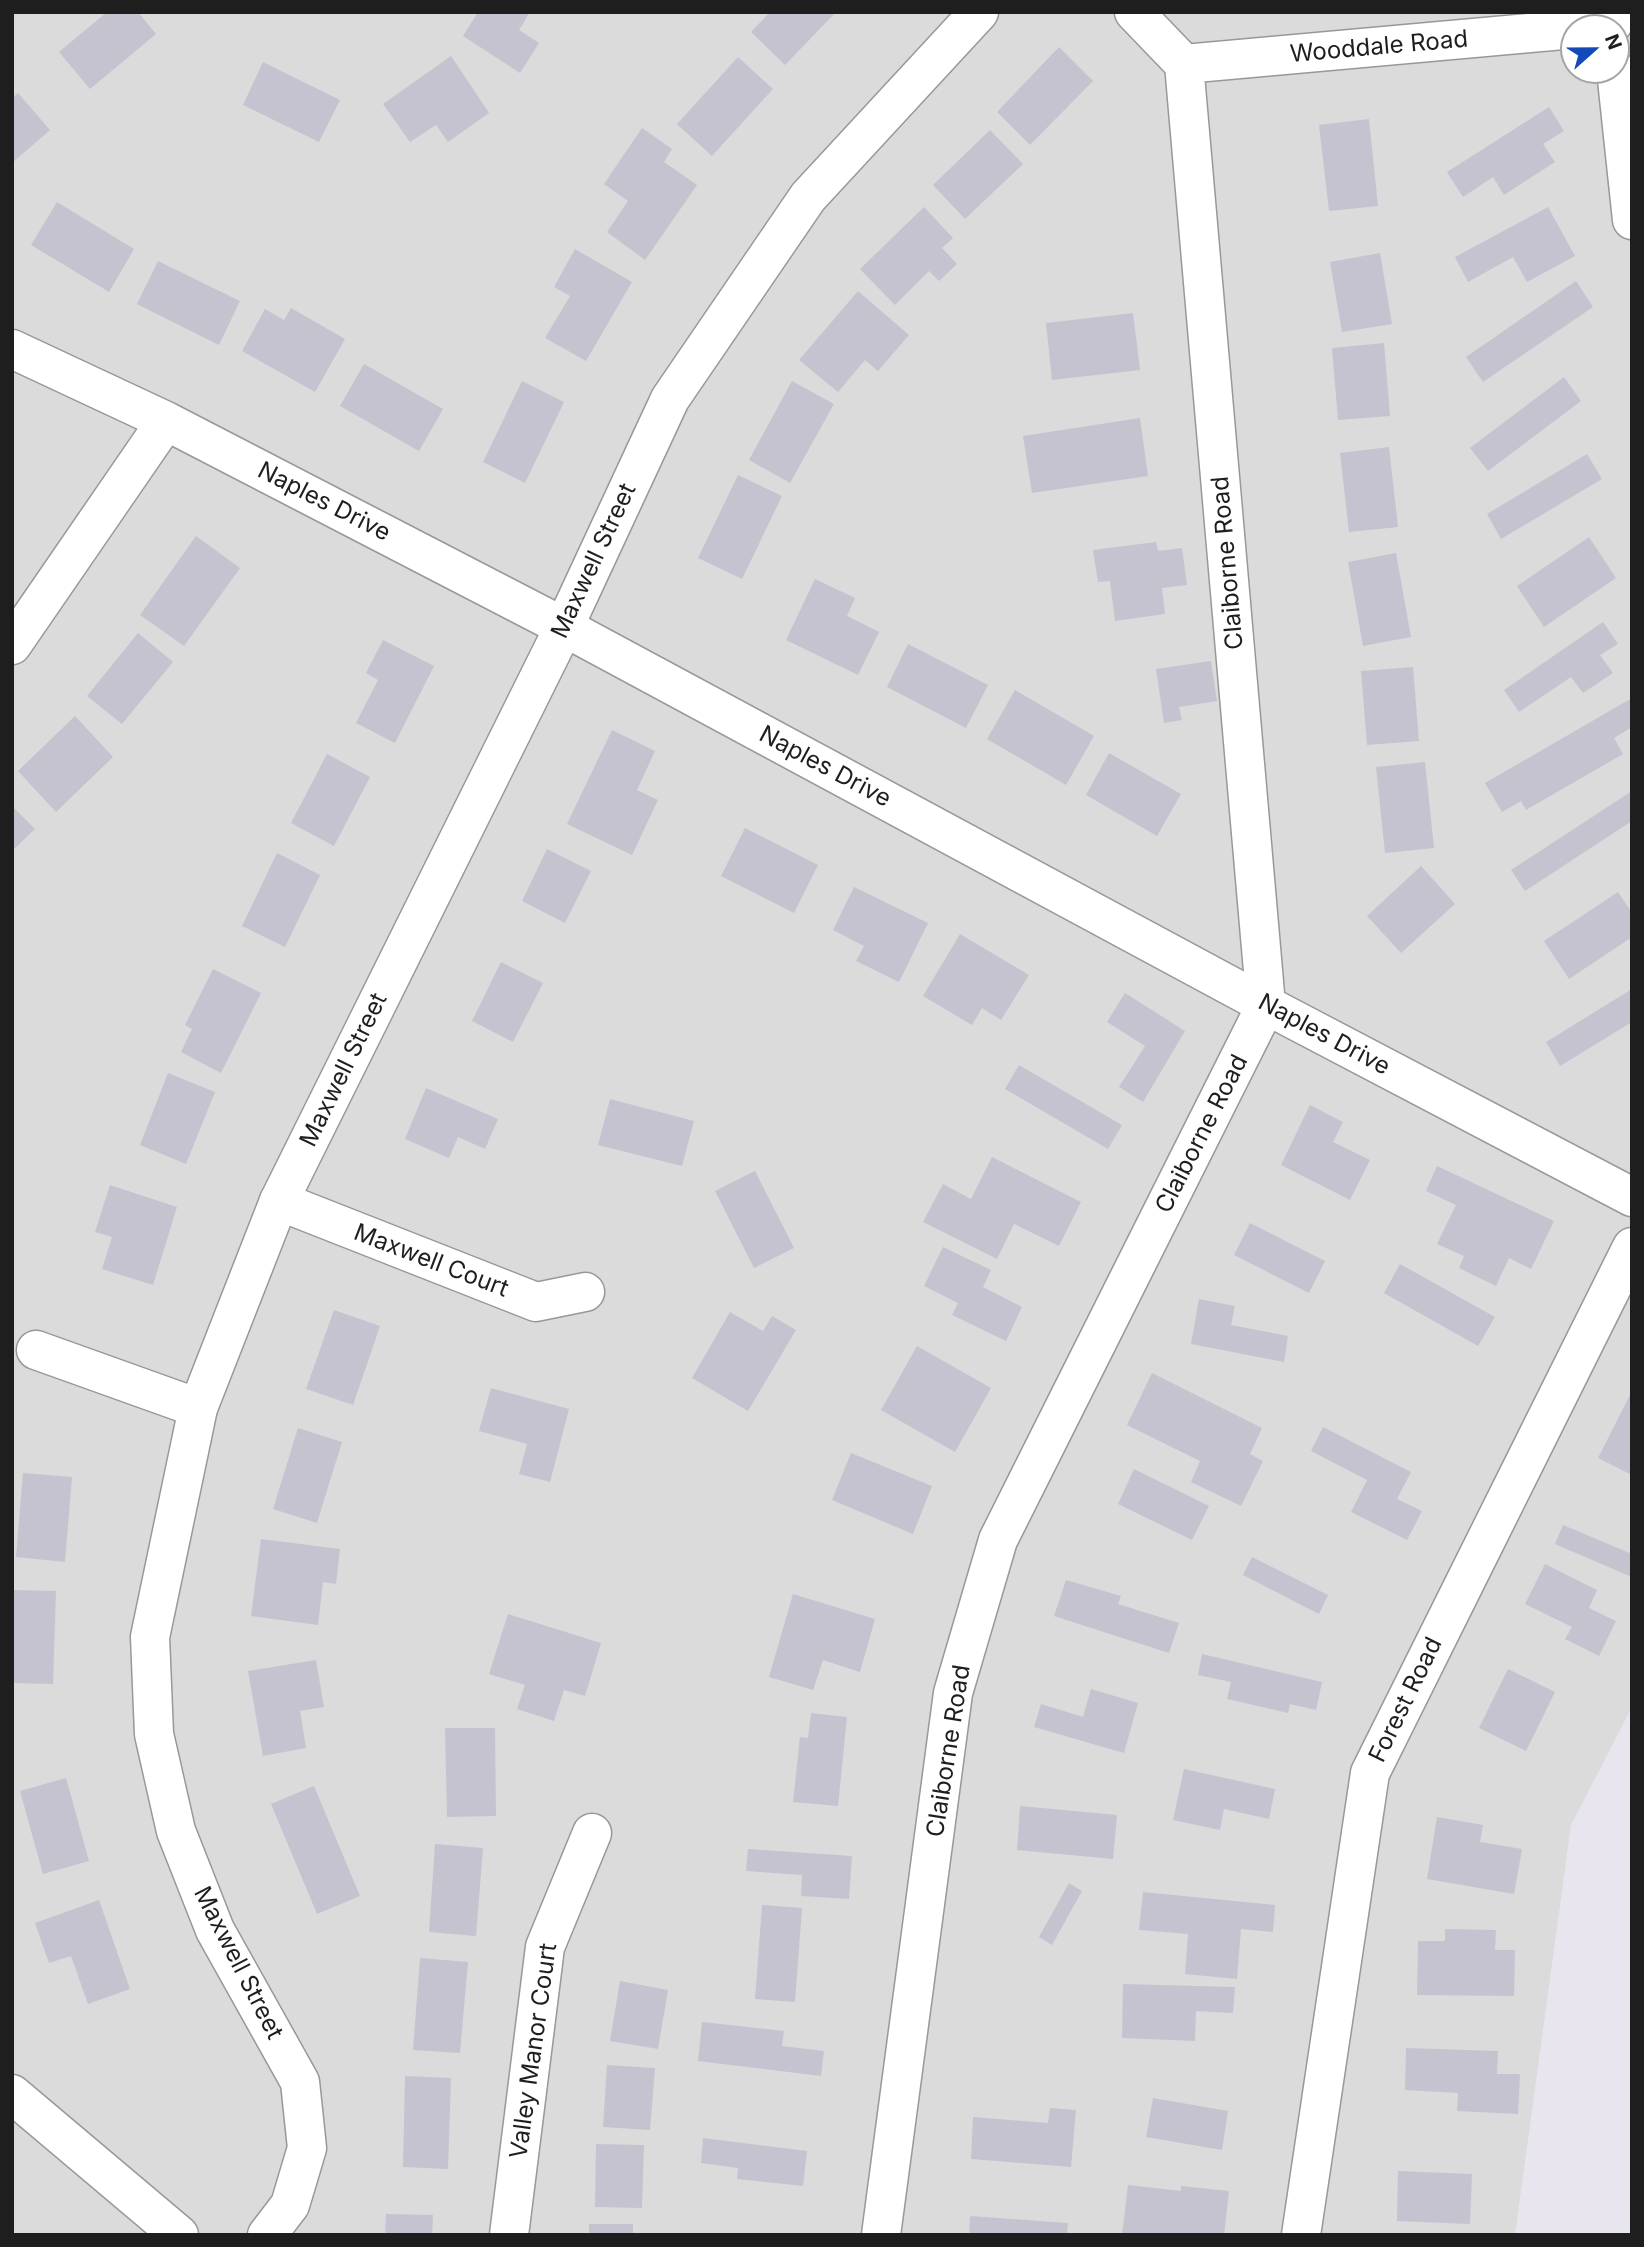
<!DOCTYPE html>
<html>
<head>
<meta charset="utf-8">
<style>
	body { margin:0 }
	#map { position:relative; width:1644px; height:2247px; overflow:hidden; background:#e8e5ee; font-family:Inter,sans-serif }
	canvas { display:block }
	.frame { position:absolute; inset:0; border:14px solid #1e1e1e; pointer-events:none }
	.north { position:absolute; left:1560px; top:14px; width:70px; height:70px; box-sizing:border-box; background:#fff; border:2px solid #a5a5a5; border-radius:50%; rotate:69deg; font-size:19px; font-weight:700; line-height:28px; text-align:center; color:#1e1e1e }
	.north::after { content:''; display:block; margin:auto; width:24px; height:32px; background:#1349b9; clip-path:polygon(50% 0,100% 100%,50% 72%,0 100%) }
</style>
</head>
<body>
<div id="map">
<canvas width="1644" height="2247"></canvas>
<div class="frame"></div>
<div class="north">N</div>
</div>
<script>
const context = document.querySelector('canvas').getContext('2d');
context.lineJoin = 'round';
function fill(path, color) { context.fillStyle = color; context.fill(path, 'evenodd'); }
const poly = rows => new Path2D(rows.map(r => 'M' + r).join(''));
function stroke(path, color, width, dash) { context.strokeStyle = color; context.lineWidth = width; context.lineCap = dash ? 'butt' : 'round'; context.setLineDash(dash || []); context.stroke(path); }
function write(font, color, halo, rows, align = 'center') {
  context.font = font + ' Inter,sans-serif'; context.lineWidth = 6; context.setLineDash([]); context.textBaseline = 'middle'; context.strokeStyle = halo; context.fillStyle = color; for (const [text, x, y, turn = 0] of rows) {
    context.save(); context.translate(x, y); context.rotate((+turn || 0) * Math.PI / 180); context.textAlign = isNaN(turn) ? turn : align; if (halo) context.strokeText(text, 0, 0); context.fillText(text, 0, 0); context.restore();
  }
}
fill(poly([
	[12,12,1632,12,1632,1707,1571,1825,1515,2235,12,2235],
	[1574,28,1616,28,1616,70,1574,70]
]), '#dbdbdc');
fill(poly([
	[107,12,138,12,156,34,90,89,59,52],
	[478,12,530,12,519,30,539,43,520,73,463,36],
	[770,12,836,12,785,65,751,32],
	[1059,47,1093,81,1030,145,997,112],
	[451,56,489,113,448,142,436,125,410,142,383,104],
	[738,57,773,89,712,156,677,124],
	[263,62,340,100,319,142,243,105],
	[18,93,50,130,12,163,12,98],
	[1549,107,1564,131,1543,144,1555,162,1504,195,1493,177,1463,197,1447,172],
	[1369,119,1378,206,1329,211,1319,125],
	[642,128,672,149,664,162,697,185,645,260,607,232,628,201,604,184],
	[990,130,1023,164,965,219,933,185],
	[57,202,134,249,109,292,31,245],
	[924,207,953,238,942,248,957,264,939,281,929,271,895,305,860,269],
	[1548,207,1575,256,1527,282,1513,257,1468,282,1455,257],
	[575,249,632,282,586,361,545,338,570,296,554,287],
	[1380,253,1392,324,1342,332,1330,262],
	[158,261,240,301,219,345,137,304],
	[1576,281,1593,307,1483,382,1466,357],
	[858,291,909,335,878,371,865,360,838,392,799,360],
	[291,308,345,339,315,392,242,351,265,309,284,320],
	[1133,313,1140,370,1052,380,1046,323],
	[1384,343,1390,416,1338,420,1332,348],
	[364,364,443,409,419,451,340,406],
	[1564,377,1581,401,1488,471,1470,448],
	[522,381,564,402,525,483,483,462],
	[792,381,834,404,790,483,749,460],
	[1140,418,1148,476,1032,493,1023,436],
	[1389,447,1398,527,1349,532,1340,453],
	[1587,454,1602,479,1501,539,1487,514],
	[738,475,782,496,742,579,698,558],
	[196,536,240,568,184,646,140,615],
	[1589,537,1616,578,1544,627,1517,586],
	[1156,542,1158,551,1182,548,1187,585,1162,588,1165,614,1115,621,1110,581,1098,582,1093,550],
	[1396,553,1411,637,1363,646,1348,562],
	[815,579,855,598,847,616,879,632,858,675,786,640],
	[1603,622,1618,644,1600,655,1613,673,1583,693,1571,677,1519,712,1504,690],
	[138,633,173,662,122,724,87,696],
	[383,640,434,666,395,743,356,723,378,680,366,673],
	[908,644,988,685,966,728,887,687],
	[1211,661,1217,701,1179,707,1182,720,1164,723,1156,669],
	[1413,667,1419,741,1367,745,1361,671],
	[1015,690,1094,736,1066,785,987,739],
	[1632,698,1632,727,1614,738,1623,754,1526,810,1521,801,1502,812,1485,783],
	[75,716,113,757,56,812,18,771],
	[612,730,655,751,637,790,658,800,632,855,567,824],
	[1109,753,1181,794,1157,836,1086,795],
	[327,754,370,777,334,846,291,823],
	[1425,762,1434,848,1385,853,1376,767],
	[1632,791,1632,821,1525,891,1511,870],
	[12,806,35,829,12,851],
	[745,828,818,865,794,913,721,876],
	[547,849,591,871,565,923,522,901],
	[277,853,320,875,285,947,242,926],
	[1421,866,1455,904,1401,953,1367,916],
	[854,887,928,923,899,982,856,961,864,946,833,930],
	[1618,892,1632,913,1632,937,1569,979,1544,941],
	[960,934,1029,975,1001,1020,982,1008,972,1025,923,996],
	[501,962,543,983,513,1042,472,1021],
	[213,969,261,993,221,1073,181,1052,192,1029,185,1025],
	[1632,989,1632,1022,1560,1066,1546,1042],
	[1125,993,1185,1031,1143,1102,1119,1087,1145,1046,1107,1022],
	[1019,1065,1122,1125,1108,1149,1005,1089],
	[168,1073,215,1092,186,1164,140,1145],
	[426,1088,498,1119,485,1149,458,1137,449,1158,405,1139],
	[610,1099,694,1121,682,1166,598,1145],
	[1310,1105,1343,1122,1333,1142,1370,1160,1350,1200,1281,1165],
	[992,1157,1081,1202,1059,1246,1014,1224,997,1259,923,1222,943,1184,971,1199],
	[1437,1166,1554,1221,1531,1269,1509,1258,1496,1286,1459,1268,1464,1256,1437,1244,1456,1205,1426,1191],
	[755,1171,794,1248,754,1268,715,1191],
	[110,1185,177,1207,153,1285,102,1269,112,1237,95,1232],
	[1250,1223,1325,1261,1309,1293,1234,1255],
	[943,1247,991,1270,983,1287,1022,1307,1006,1341,952,1315,958,1303,924,1286],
	[1400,1264,1495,1317,1478,1346,1384,1293],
	[1199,1299,1235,1306,1231,1325,1288,1336,1284,1362,1191,1344],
	[334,1310,380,1326,353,1405,306,1389],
	[730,1312,763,1331,772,1316,796,1330,748,1411,692,1378],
	[917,1346,991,1388,955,1452,881,1410],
	[1152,1373,1262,1428,1250,1454,1263,1461,1241,1506,1191,1482,1200,1461,1127,1425],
	[491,1388,569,1409,550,1482,519,1474,527,1444,479,1431],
	[1630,1395,1632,1396,1632,1475,1598,1458],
	[1323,1427,1411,1472,1397,1499,1422,1511,1407,1540,1351,1512,1367,1480,1311,1451],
	[298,1428,342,1442,317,1523,273,1509],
	[851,1453,932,1486,913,1534,832,1500],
	[1134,1469,1209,1506,1192,1540,1118,1504],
	[23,1473,72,1477,65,1562,16,1557],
	[1563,1525,1632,1554,1632,1577,1555,1544],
	[261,1539,340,1549,336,1584,323,1582,318,1625,251,1616],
	[1252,1557,1328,1595,1319,1614,1243,1575],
	[1545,1564,1597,1590,1589,1608,1616,1621,1599,1656,1565,1639,1572,1627,1525,1604],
	[1066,1580,1121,1596,1118,1604,1179,1623,1169,1653,1054,1616],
	[12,1590,56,1591,53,1684,12,1683],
	[793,1594,875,1619,860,1672,823,1660,813,1690,769,1677],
	[508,1614,601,1643,585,1696,564,1690,554,1721,517,1709,525,1685,489,1674],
	[1202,1654,1322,1682,1316,1710,1290,1704,1288,1713,1227,1699,1231,1682,1198,1675],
	[316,1660,324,1707,300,1711,306,1748,263,1756,248,1671],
	[1508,1669,1555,1692,1526,1751,1479,1728],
	[1091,1689,1138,1703,1124,1753,1034,1727,1041,1704,1083,1717],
	[811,1713,847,1717,838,1806,793,1802,800,1737,808,1738],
	[445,1728,495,1728,496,1816,447,1817],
	[1184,1769,1275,1789,1269,1819,1224,1809,1220,1830,1173,1820],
	[66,1778,89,1861,43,1874,20,1791],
	[314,1786,360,1896,317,1914,271,1804],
	[1020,1806,1117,1815,1113,1859,1017,1850],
	[1437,1817,1483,1825,1480,1842,1522,1849,1514,1894,1427,1879],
	[435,1844,483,1848,476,1936,429,1932],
	[748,1849,852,1856,849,1899,801,1896,802,1875,746,1871],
	[1069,1883,1082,1891,1052,1945,1039,1937],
	[1143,1892,1275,1905,1273,1932,1241,1929,1237,1979,1185,1974,1188,1934,1139,1930],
	[99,1900,130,1989,88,2004,71,1956,49,1963,35,1923],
	[762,1905,802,1908,795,2002,755,1999],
	[1445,1929,1496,1930,1495,1950,1515,1950,1514,1996,1417,1995,1418,1941,1445,1941],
	[420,1958,468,1962,460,2053,413,2050],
	[620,1981,668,1990,658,2049,610,2041],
	[1123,1984,1235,1987,1233,2013,1196,2011,1195,2041,1122,2038],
	[702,2022,784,2031,782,2046,824,2051,821,2076,698,2061],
	[1406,2048,1498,2051,1497,2074,1520,2074,1518,2114,1457,2111,1458,2093,1405,2090],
	[607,2065,655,2068,650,2130,603,2127],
	[405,2076,451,2078,448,2169,403,2167],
	[1153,2098,1228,2111,1222,2150,1146,2137],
	[1050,2108,1076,2110,1071,2167,971,2159,973,2117,1048,2123],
	[703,2138,807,2151,803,2186,737,2179,738,2168,701,2163],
	[596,2144,644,2145,642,2208,595,2207],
	[1398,2171,1472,2174,1470,2224,1397,2221],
	[1128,2185,1181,2191,1181,2186,1229,2191,1224,2235,1122,2235],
	[386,2214,433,2215,432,2235,385,2235],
	[970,2216,1068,2223,1067,2235,969,2235],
	[589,2224,633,2224,633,2235,589,2235]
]), '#c5c3d0');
const minor = poly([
	[1588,28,1611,26,1621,12],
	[1184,64,1574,29],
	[1616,70,1632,220],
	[12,349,166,421,564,627,1266,1005,1632,1197],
	[12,645,166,421],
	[279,1201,536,1302,585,1292],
	[36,1350,198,1408],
	[12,2094,179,2235],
	[509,2235,545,1947,592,1833],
	[881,2235,953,1693,998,1540,1266,1005,1184,64,1134,12],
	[1301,2235,1370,1773,1632,1247]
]);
const tertiary = poly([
	[267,2235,290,2205,307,2148,300,2082,215,1930,176,1831,154,1734,150,1637,198,1408,279,1201,564,627,670,399,808,197,979,12]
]);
stroke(minor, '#989898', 41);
stroke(tertiary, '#989898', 41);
stroke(minor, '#fff', 38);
stroke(tertiary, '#fff', 38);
write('24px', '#1e1e1e', '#fff', [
	["Wooddale Road",1379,47,-5],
	["Naples Drive",324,502,27],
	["Maxwell Street",594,561,-65],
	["Claiborne Road",1228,563,-95],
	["Naples Drive",825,767,28],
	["Naples Drive",1324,1035,28],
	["Maxwell Street",344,1070,-64],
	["Claiborne Road",1202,1134,-63],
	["Maxwell Court",431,1261,21],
	["Forest Road",1406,1700,-64],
	["Claiborne Road",949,1751,-81],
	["Maxwell Street",238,1963,63],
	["Valley Manor Court",534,2051,-82]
]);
</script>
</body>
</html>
